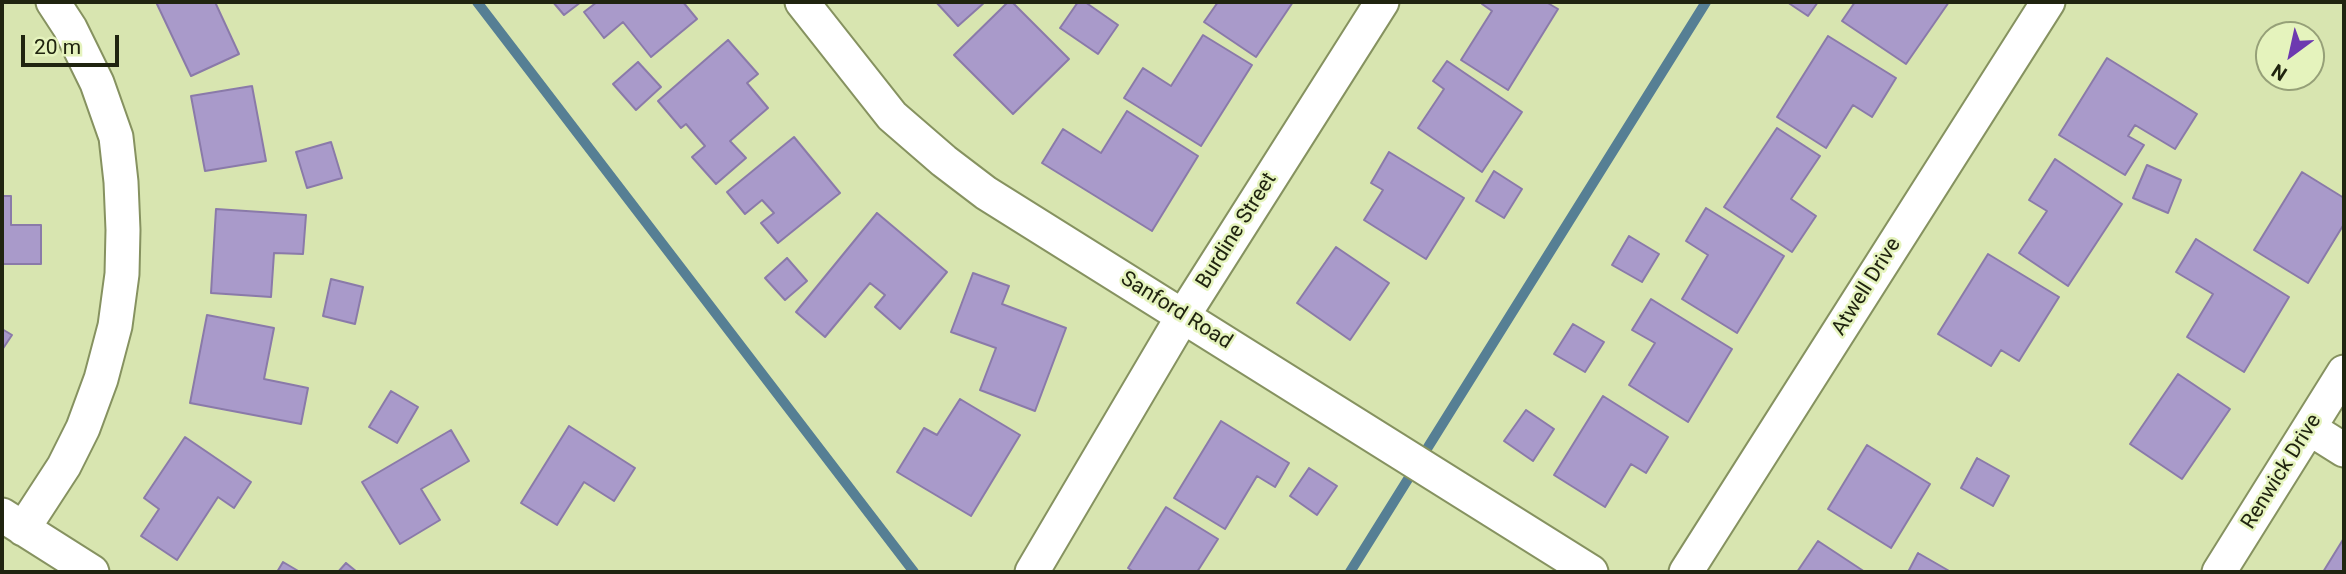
<!DOCTYPE html>
<html>
<head>
<meta charset="utf-8">
<style>
	body { margin:0 }
	#map { position:relative; width:2346px; height:574px; overflow:hidden; background:#d8e5b0; font-family:Roboto,sans-serif }
	canvas { display:block }
	.frame { position:absolute; inset:0; border:4px solid #202410; pointer-events:none }
	.north { position:absolute; left:2255px; top:21px; width:70px; height:70px; box-sizing:border-box; background:#e5f3bd; border:2px solid #96a078; border-radius:50%; rotate:213deg; font-size:19px; font-weight:700; line-height:28px; text-align:center; color:#202410 }
	.north::after { content:''; display:block; margin:auto; width:24px; height:32px; background:#6d39b0; clip-path:polygon(50% 0,100% 100%,50% 72%,0 100%) }
	.scale { position:absolute; left:21px; top:35px; width:98px; height:32px; box-sizing:border-box; border:4px solid #202410; border-top:0; padding-left:9px; font-size:21px; line-height:24px; white-space:nowrap; color:#202410; -webkit-text-stroke:5px #e5f3bd; paint-order:stroke }
</style>
</head>
<body>
<div id="map">
<canvas width="2346" height="574"></canvas>
<div class="frame"></div>
<div class="north">N</div>
<div class="scale">20 m</div>
</div>
<script>
const context = document.querySelector('canvas').getContext('2d');
context.lineJoin = 'round';
const poly = rows => new Path2D(rows.map(r => 'M' + r).join(''));
function stroke(path, color, width, dash) { context.strokeStyle = color; context.lineWidth = width; context.lineCap = dash ? 'butt' : 'round'; context.setLineDash(dash || []); context.stroke(path); }
function fill(path, color) { context.fillStyle = color; context.fill(path, 'evenodd'); }
function write(font, color, halo, rows, align = 'center') {
  context.font = font + ' Roboto,sans-serif'; context.lineWidth = 5; context.setLineDash([]); context.textBaseline = 'middle'; context.strokeStyle = halo; context.fillStyle = color; for (const [text, x, y, turn = 0] of rows) {
    context.save(); context.translate(x, y); context.rotate((+turn || 0) * Math.PI / 180); context.textAlign = isNaN(turn) ? turn : align; if (halo) context.strokeText(text, 0, 0); context.fillText(text, 0, 0); context.restore();
  }
}
stroke(poly([
	[477,2,914,572],
	[1350,572,1706,2]
]), '#567f94', 10);
const building = poly([
	[156,2,215,2,239,54,191,76,156,2],
	[553,2,581,2,564,15,553,2],
	[597,2,683,2,697,19,651,57,623,22,604,38,584,12,597,2],
	[936,2,985,2,958,26,936,2],
	[1008,2,1012,2,1069,59,1013,114,954,55,1008,2],
	[1078,2,1085,2,1118,25,1098,54,1060,28,1078,2],
	[1218,2,1293,2,1256,57,1204,22,1218,2],
	[1483,2,1546,2,1558,9,1508,90,1461,60,1492,11,1482,4,1483,2],
	[1787,2,1818,2,1808,16,1787,2],
	[1855,2,1949,2,1906,64,1842,21,1855,2],
	[1203,35,1252,65,1201,146,1124,98,1143,68,1171,86,1203,35],
	[1828,36,1896,78,1872,117,1853,105,1826,148,1777,117,1828,36],
	[728,40,758,74,747,83,768,108,730,141,746,158,716,184,692,157,705,146,686,124,681,128,658,101,728,40],
	[2107,58,2197,114,2175,149,2135,125,2128,136,2144,145,2125,175,2059,135,2107,58],
	[1447,61,1522,112,1482,172,1418,128,1444,89,1433,81,1447,61],
	[638,62,661,87,636,110,613,84,638,62],
	[252,86,266,161,205,171,191,96,252,86],
	[1127,111,1198,156,1152,231,1042,163,1063,129,1101,153,1127,111],
	[1777,128,1820,156,1791,199,1816,216,1792,252,1724,207,1777,128],
	[794,137,840,193,778,243,761,223,774,213,762,200,745,214,727,192,794,137],
	[331,142,342,178,307,188,296,152,331,142],
	[1389,152,1464,198,1426,259,1364,220,1383,190,1371,183,1389,152],
	[2055,159,2122,204,2068,286,2019,253,2047,211,2029,200,2055,159],
	[2147,165,2181,180,2168,213,2133,198,2147,165],
	[1494,171,1522,189,1504,218,1476,201,1494,171],
	[2302,172,2344,198,2344,224,2308,283,2254,250,2302,172],
	[2,196,11,196,11,225,41,225,41,264,2,264,2,196],
	[1706,208,1784,256,1737,333,1682,299,1708,255,1686,241,1706,208],
	[216,209,306,215,303,254,274,253,271,297,211,293,216,209],
	[877,213,947,272,900,329,875,307,885,295,870,283,825,337,796,312,877,213],
	[1629,236,1659,254,1642,282,1612,265,1629,236],
	[2196,239,2289,297,2244,372,2187,337,2213,294,2176,272,2196,239],
	[1336,247,1389,283,1350,340,1297,303,1336,247],
	[1988,254,2059,297,2019,361,2001,350,1991,366,1938,334,1988,254],
	[787,258,807,281,785,300,765,278,787,258],
	[973,273,1009,286,1002,304,1066,328,1035,411,980,390,996,348,951,332,973,273],
	[331,279,363,287,355,324,323,316,331,279],
	[1651,299,1732,349,1688,422,1629,385,1655,343,1632,330,1651,299],
	[207,315,274,328,264,379,308,388,301,424,190,403,207,315],
	[1573,324,1604,342,1585,372,1554,354,1573,324],
	[2,329,12,335,2,350,2,329],
	[2178,374,2230,409,2182,479,2130,444,2178,374],
	[391,391,418,407,397,443,369,427,391,391],
	[1603,396,1668,437,1646,473,1631,464,1605,507,1554,475,1603,396],
	[960,399,1020,435,971,516,897,472,924,428,937,435,960,399],
	[1526,410,1554,429,1533,461,1504,441,1526,410],
	[1221,421,1289,463,1275,487,1257,476,1225,529,1174,498,1221,421],
	[569,426,635,468,614,501,584,482,557,525,521,503,569,426],
	[451,430,469,461,421,489,440,520,400,544,362,482,451,430],
	[185,437,251,482,234,508,218,497,177,560,141,536,159,509,144,498,185,437],
	[1867,445,1930,484,1891,548,1828,509,1867,445],
	[1977,458,2009,476,1993,506,1961,488,1977,458],
	[1309,468,1337,486,1317,515,1290,496,1309,468],
	[1166,507,1218,539,1197,572,1134,572,1128,568,1166,507],
	[2344,538,2344,572,2323,572,2344,538],
	[1818,541,1865,572,1797,572,1818,541],
	[1918,553,1951,572,1908,572,1918,553],
	[283,562,300,572,277,572,283,562],
	[346,563,357,572,338,572,346,563]
]);
fill(building, '#a99aca');
stroke(building, '#8a7aa9', 2);
const street = poly([
	[802,2,892,116,944,161,986,193,1591,572],
	[2309,428,2344,450],
	[2,515,92,572],
	[23,529,64,466,83,428,101,379,115,326,122,274,123,230,121,182,116,137,97,83,70,28,53,2],
	[1032,572,1183,316,1382,2],
	[1686,572,2048,2],
	[2219,572,2344,372]
]);
stroke(street, '#869260', 37);
stroke(street, '#fff', 33);
write('21px', '#202410', '#e5f3bd', [
	["Burdine Street",1237,231,-58],
	["Atwell Drive",1867,287,-58],
	["Sanford Road",1176,311,32],
	["Renwick Drive",2282,472,-58]
]);
</script>
</body>
</html>
